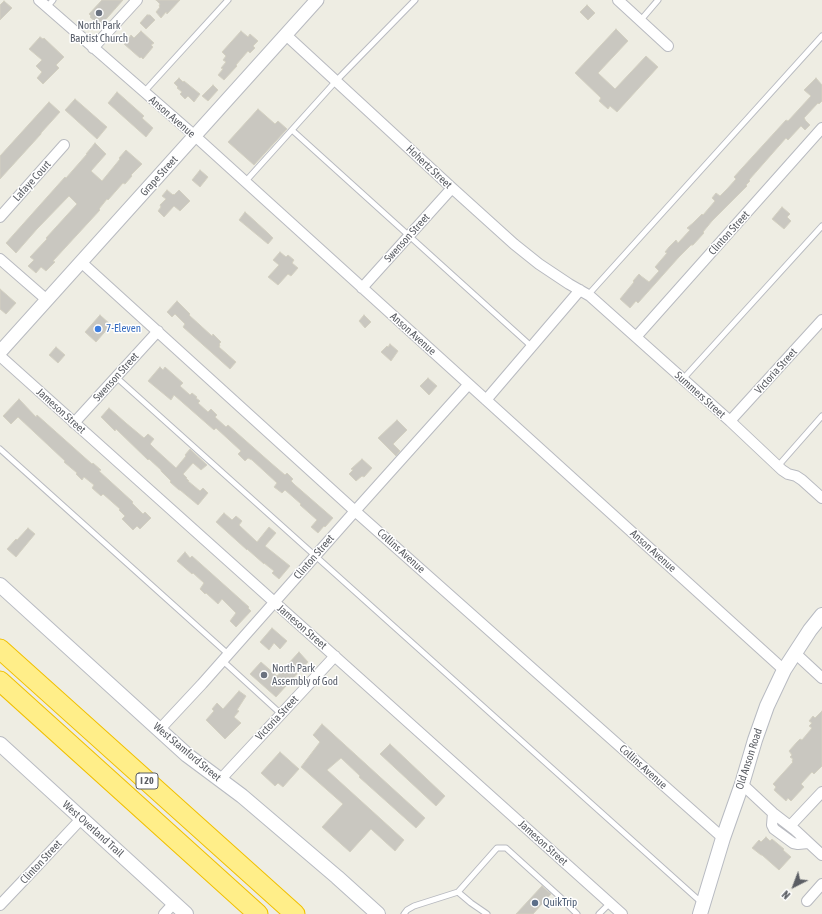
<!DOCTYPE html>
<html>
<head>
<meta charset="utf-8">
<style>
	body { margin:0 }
	#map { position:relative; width:822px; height:914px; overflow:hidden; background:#eeede3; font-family:"Asap Condensed",sans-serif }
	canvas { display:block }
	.north { position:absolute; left:774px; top:866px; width:40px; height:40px; -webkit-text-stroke:3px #fff; paint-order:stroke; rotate:222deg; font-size:11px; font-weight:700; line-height:16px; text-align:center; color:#5b5e64 }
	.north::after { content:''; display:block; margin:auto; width:14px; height:18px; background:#5b5e64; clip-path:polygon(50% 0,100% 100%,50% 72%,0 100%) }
</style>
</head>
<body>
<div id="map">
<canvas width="822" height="914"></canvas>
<div class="north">N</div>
</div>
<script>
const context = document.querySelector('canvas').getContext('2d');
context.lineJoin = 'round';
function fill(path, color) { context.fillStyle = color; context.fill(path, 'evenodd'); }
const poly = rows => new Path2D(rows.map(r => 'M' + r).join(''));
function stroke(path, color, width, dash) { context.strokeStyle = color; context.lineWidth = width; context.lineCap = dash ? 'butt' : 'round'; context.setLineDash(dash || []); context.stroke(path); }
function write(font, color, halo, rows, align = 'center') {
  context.font = font + ' "Asap Condensed",sans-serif'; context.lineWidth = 3; context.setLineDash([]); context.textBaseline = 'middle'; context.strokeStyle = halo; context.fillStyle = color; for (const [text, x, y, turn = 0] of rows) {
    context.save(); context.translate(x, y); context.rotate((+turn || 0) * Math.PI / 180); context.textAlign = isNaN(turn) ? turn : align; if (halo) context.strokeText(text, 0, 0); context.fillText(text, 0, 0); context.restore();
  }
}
const building = poly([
	[102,0,123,0,100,26,90,17,91,16,89,14,102,0],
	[156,0,180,0,167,14,166,12,161,18,156,12,160,7,159,6,160,4,156,0],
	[4,1,12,8,0,20,0,5,4,1],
	[587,5,595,13,588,20,580,12,587,5],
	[147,15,150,15,155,20,146,29,140,23,147,15],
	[616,29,628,41,598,73,615,89,646,56,658,67,617,112,610,106,608,109,599,101,601,98,575,73,616,29],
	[141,31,154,43,151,45,153,47,143,59,141,57,140,58,124,44,125,43,122,40,126,35,129,38,131,35,134,38,141,31],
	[241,31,248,37,250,34,258,41,253,46,255,48,250,53,248,51,236,65,237,66,224,80,218,75,223,69,221,68,226,62,223,60,226,56,222,52,241,31],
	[40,37,43,39,44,38,64,57,56,65,59,68,43,84,37,78,42,72,36,66,42,60,29,49,40,37],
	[179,78,183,82,184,81,200,94,194,102,188,96,185,99,180,94,182,92,177,88,178,87,174,83,179,78],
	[816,78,822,85,822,101,819,104,818,103,804,118,805,119,805,120,810,125,805,130,801,126,788,140,786,138,749,180,750,181,746,185,747,186,712,221,703,232,704,233,693,245,691,245,679,257,638,303,636,301,630,308,620,299,634,282,633,281,639,274,641,276,649,282,659,271,655,267,667,253,665,252,669,247,676,240,678,243,690,230,687,228,693,223,702,214,703,215,715,201,712,198,716,193,720,196,727,189,736,179,734,177,743,167,786,120,788,121,811,96,804,90,816,78],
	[213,85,218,90,208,101,202,96,213,85],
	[117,92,144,116,142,118,153,128,146,137,108,103,117,92],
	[75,99,107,127,97,139,65,110,75,99],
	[49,102,60,112,41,133,41,134,0,179,0,156,49,102],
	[258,109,275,124,278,121,287,129,254,165,228,142,258,109],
	[95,143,106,154,91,171,102,181,120,159,119,158,126,150,142,164,131,175,132,176,125,184,123,183,108,200,107,199,99,209,100,210,53,261,55,262,46,271,41,267,36,273,28,266,34,260,30,257,47,239,46,238,77,204,69,196,37,229,16,253,6,243,65,177,66,178,87,154,86,154,95,143],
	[200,170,208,177,200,187,192,180,200,170],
	[167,190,173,195,174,194,174,195,179,190,190,201,180,211,174,206,164,217,158,211,161,207,160,205,166,199,162,196,167,190],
	[782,207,790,214,787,217,791,221,784,229,772,219,782,207],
	[245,212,268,233,273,238,268,244,239,220,245,212],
	[280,252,286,257,288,255,294,260,292,263,298,268,291,276,288,274,278,285,268,277,279,265,273,260,280,252],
	[0,289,16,303,6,314,0,309,0,289],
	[177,301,190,314,189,315,212,336,213,334,221,342,219,344,220,345,219,347,236,362,230,369,183,327,185,324,175,314,172,317,167,312,177,301],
	[100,315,111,325,96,342,85,332,100,315],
	[364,315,371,322,365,328,359,321,364,315],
	[390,344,398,351,391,361,381,352,387,346,388,347,390,344],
	[56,347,65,355,58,363,49,355,56,347],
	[160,367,163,370,165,367,183,383,180,386,190,395,192,393,197,397,196,398,200,401,198,403,208,412,211,409,217,415,215,417,226,427,228,425,271,463,285,475,287,473,293,479,291,481,295,485,333,518,325,527,324,526,318,533,311,527,317,520,300,505,301,504,285,490,282,493,274,487,277,483,252,460,248,458,245,461,238,454,241,451,216,428,214,430,174,395,171,400,148,381,160,367],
	[428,378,437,386,429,395,420,386,428,378],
	[19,399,36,417,37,415,92,464,93,463,101,470,99,471,133,502,132,503,143,514,145,512,151,518,140,529,137,526,133,530,122,519,125,516,119,510,120,509,103,494,101,496,92,488,94,485,84,477,82,480,76,474,77,473,64,462,65,461,18,417,11,424,3,416,19,399],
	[109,408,126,423,144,438,148,434,154,439,150,444,154,448,176,468,186,456,185,455,190,449,207,465,201,470,193,463,183,474,187,478,186,478,189,481,188,481,200,491,203,488,208,493,198,505,180,490,179,490,170,482,171,481,161,471,161,470,149,459,148,460,116,429,115,431,101,417,109,408],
	[397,420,407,430,393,444,400,451,396,456,378,438,397,420],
	[362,459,372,468,364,477,362,476,356,481,349,474,353,470,351,469,362,459],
	[224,513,232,520,236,516,242,521,239,525,257,542,269,527,276,533,265,546,290,566,279,579,272,573,274,571,264,563,264,564,247,549,247,550,216,522,224,513],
	[28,528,35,534,16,557,7,549,16,539,17,540,28,528],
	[185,552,190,558,192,556,249,607,248,608,251,611,236,627,230,621,236,613,222,599,218,604,206,593,205,594,200,589,204,583,193,573,192,574,177,561,185,552],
	[272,628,287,641,280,649,274,643,269,650,260,642,272,628],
	[299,652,308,662,276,697,250,674,261,662,277,676,299,652],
	[239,691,246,696,237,710,239,711,234,717,241,723,225,739,206,720,214,711,212,709,217,703,223,709,239,691],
	[822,711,822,766,814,774,812,772,801,784,804,787,791,801,788,798,786,801,774,790,776,787,773,784,793,762,792,761,793,759,790,757,792,755,789,751,797,742,800,739,802,740,812,728,809,726,812,723,809,721,813,716,815,718,822,711],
	[322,724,425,818,416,828,359,777,360,776,341,758,327,770,404,840,395,851,371,829,350,852,322,827,343,804,301,767,320,742,313,735,322,724],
	[390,744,445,796,436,806,380,754,390,744],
	[280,752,299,769,283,787,278,783,275,786,261,773,280,752],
	[766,837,770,841,772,839,784,849,783,850,791,857,779,870,762,855,761,855,752,848,759,840,761,842,766,837],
	[542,886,551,894,533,914,516,914,542,886]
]);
fill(building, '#c9c7c0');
stroke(building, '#d3d0c1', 1);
const service = poly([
	[47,7,53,0],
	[640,21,658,0],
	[144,92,228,0],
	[292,130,531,346],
	[245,182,336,81,415,0],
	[588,295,822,36],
	[116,377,702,903],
	[683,379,822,226],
	[0,449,228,654],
	[778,466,822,416],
	[223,661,281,714],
	[458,892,497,848,506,848,559,896,577,914],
	[404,914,407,910,414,906,458,892,471,903,487,914],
	[599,914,610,903]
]);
const minor = poly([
	[39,0,195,136,784,670],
	[618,0,668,46],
	[286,35,452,188,514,244,539,264,569,284,590,296,730,421,782,470,788,474,796,476,802,480,822,498],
	[93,48,137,0],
	[0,217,64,145],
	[0,259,47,300],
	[81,262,355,511,723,838],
	[362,288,452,188],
	[636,337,822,128],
	[0,356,622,914],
	[486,400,580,290],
	[730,421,822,320],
	[74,423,158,331],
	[795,653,822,678],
	[160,729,202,684,355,511,468,385],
	[220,780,335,656],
	[742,784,773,813,795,830,822,855],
	[773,813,772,825,774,829,793,843,798,844,808,843],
	[790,826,822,792],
	[807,901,822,884],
	[0,905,38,865,81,819],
	[164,914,174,903]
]);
const tertiary = poly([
	[0,352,317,0]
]);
const secondary = poly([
	[0,585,187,755,242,796,337,877,378,914],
	[0,744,186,914],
	[700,914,723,838,742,784,755,740,767,706,784,670,810,630,822,615]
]);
const motorway = poly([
	[0,649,295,914],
	[0,681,258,914]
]);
stroke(service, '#b8bac0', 7);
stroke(minor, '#b8bac0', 12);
stroke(tertiary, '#b8bac0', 15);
stroke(secondary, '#b8bbc2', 16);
stroke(motorway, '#f1c000', 21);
stroke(service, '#fff', 5);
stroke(minor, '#fff', 10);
stroke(tertiary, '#fff', 13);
stroke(secondary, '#fff', 14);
stroke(motorway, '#ffee89', 19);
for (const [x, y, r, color] of [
	[99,13,4,"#6b7280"],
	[98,329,4,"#3f7fe0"],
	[264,675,4,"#6b7280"],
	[535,903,4,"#5c6f8a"]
]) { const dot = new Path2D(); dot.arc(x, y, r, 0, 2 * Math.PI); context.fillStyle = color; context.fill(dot); stroke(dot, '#fff', 1.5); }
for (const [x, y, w] of [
	[147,781,22]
]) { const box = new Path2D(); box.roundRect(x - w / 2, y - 8, w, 16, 3); context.fillStyle = '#fff'; context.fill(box); stroke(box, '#5b5e64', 1); }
write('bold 10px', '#5b5e64', null, [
	["I 20",147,781]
]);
write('11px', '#5b616d', '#fff', [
	["North Park",99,26],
	["Baptist Church",99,39],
	["North Park",272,669,"left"],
	["Assembly of God",272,682,"left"]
]);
write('11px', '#5b5e64', '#fff', [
	["Anson Avenue",172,117,41],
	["Hohertz Street",429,167,43],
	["Grape Street",159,176,-48],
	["Lafaye Court",32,181,-48],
	["Clinton Street",729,233,-48],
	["Swenson Street",407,238,-48],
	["Anson Avenue",413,334,42],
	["Victoria Street",776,371,-48],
	["Swenson Street",116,377,-48],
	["Summers Street",700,395,42],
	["Jameson Street",61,411,42],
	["Collins Avenue",401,551,42],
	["Anson Avenue",653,551,42],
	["Clinton Street",314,557,-49],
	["Jameson Street",302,627,41],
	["Victoria Street",277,718,-47],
	["West Stamford Street",187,752,40],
	["Old Anson Road",749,759,-72],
	["Collins Avenue",643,767,42],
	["West Overland Trail",93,829,42],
	["Jameson Street",543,843,42],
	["Clinton Street",41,862,-47]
]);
write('11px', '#366cbe', '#fff', [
	["7-Eleven",106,329]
], 'left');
write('11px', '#4e5e75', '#fff', [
	["QuikTrip",543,903]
], 'left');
</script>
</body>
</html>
